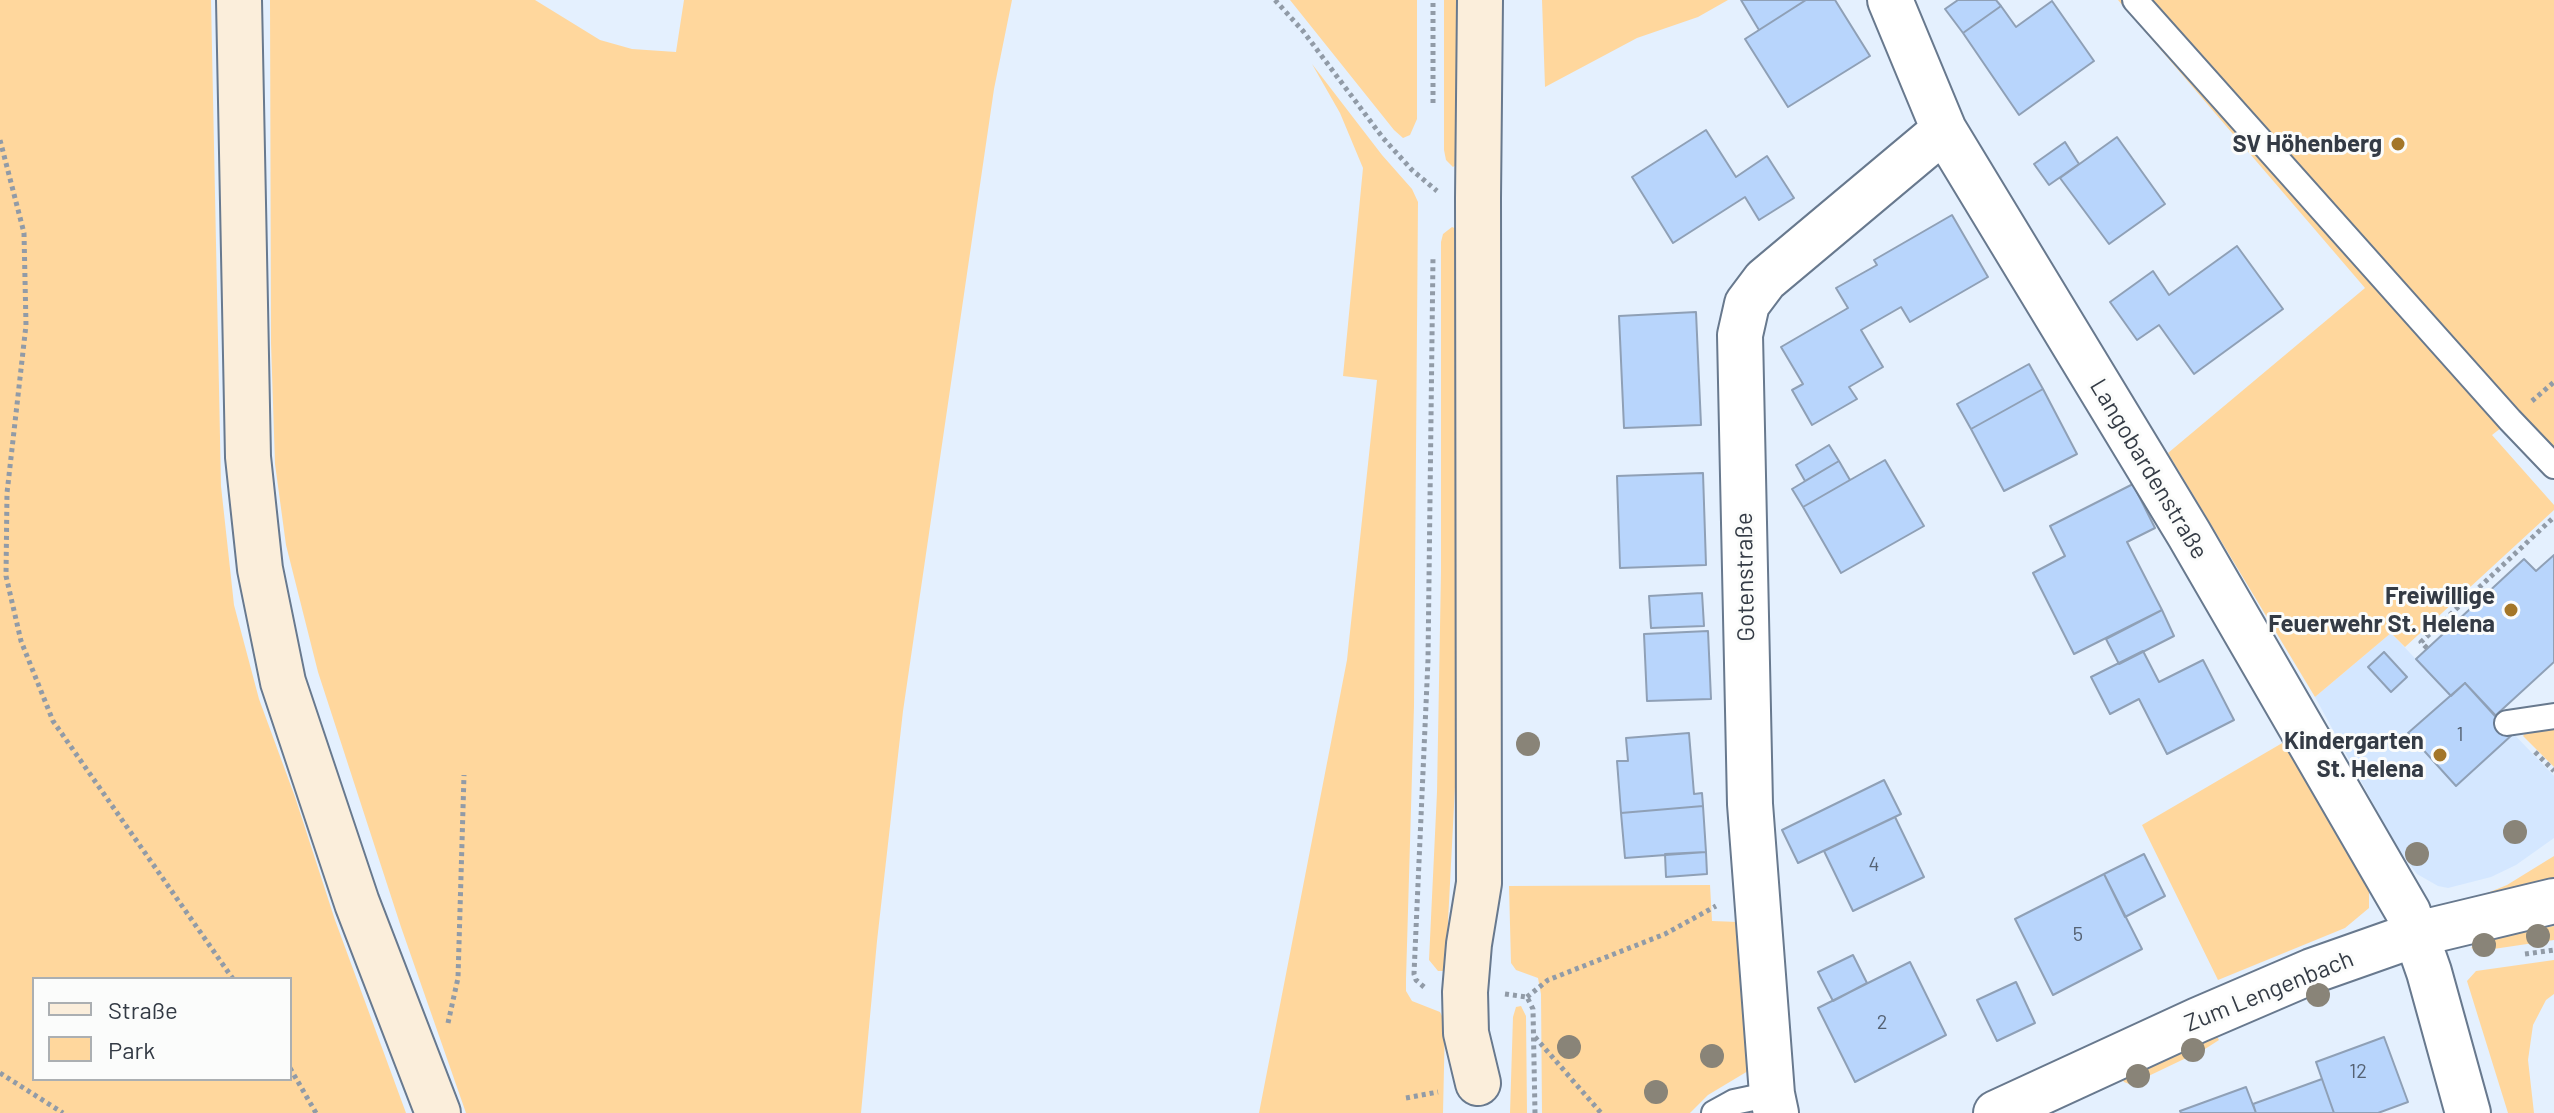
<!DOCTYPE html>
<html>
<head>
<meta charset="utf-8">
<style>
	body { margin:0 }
	#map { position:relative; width:2554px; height:1113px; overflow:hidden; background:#e4f0fe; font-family:Barlow,sans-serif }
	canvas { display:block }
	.legend { position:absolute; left:32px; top:977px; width:260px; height:104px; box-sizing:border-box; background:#fbfcfb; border:2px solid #abafb2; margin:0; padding:10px 14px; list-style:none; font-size:24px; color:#343b45 }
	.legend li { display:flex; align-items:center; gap:16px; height:40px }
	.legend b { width:40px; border:2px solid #abafb2 }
</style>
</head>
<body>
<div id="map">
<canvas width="2554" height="1113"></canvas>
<ul class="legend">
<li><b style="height:10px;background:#fbeedb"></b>Straße</li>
<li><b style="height:22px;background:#ffd79d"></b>Park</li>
</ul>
</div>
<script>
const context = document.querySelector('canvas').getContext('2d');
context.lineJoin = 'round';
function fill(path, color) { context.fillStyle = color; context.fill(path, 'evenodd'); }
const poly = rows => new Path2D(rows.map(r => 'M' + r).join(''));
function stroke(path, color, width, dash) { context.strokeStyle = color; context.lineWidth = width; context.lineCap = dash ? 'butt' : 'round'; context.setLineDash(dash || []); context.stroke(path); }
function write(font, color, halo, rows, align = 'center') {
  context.font = font + ' Barlow,sans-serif'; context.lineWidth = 6; context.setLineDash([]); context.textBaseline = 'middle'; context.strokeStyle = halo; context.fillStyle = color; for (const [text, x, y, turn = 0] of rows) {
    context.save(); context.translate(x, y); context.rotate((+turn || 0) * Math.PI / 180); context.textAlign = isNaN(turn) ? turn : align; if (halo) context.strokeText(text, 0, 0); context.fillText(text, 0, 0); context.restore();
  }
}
fill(poly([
	[2391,633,2450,695,2465,683,2554,776,2554,838,2516,865,2491,877,2448,888,2438,886,2417,874,2398,849,2315,697]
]), '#d4e7ff');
fill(poly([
	[0,0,211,0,221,486,234,605,259,699,295,797,335,920,406,1113,0,1113],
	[290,979,290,1079,34,1079,34,979],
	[270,0,535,0,600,40,632,49,676,52,684,0,1012,0,994,89,903,711,877,941,861,1113,466,1113,401,927,318,672,286,545,275,464,271,343],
	[1290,0,1417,0,1417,119,1410,135,1403,138,1394,130],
	[1444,0,1466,0,1457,164,1453,167,1446,160,1444,150],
	[1542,0,1728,0,1698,17,1637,38,1545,87],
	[2118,0,2554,0,2554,466,2510,421,2492,435,2554,505,2554,510,2405,647,2391,633,2315,697,2168,453,2365,288],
	[1312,64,1382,155,1412,189,1418,202,1414,706,1406,979,1406,991,1412,1001,1440,1012,1445,1022,1443,1113,1259,1113,1347,660,1377,380,1343,376,1363,168,1340,113],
	[1452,227,1459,230,1461,563,1455,787,1446,960,1443,971,1438,971,1429,960,1437,792,1441,572,1441,242,1443,234],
	[2554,724,2554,767,2523,736,2527,731],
	[2284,742,2369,884,2369,908,2345,928,2218,980,2142,825],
	[2554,856,2554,877,2544,883,2470,900,2507,885],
	[1710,885,1712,921,1738,922,1748,1071,1708,1095,1690,1113,1542,1113,1541,994,1538,978,1516,970,1511,963,1509,886],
	[2554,926,2554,940,2480,951,2471,948,2480,940],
	[2554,960,2554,994,2546,1000,2533,1025,2528,1060,2534,1113,2508,1113,2467,981,2476,971],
	[1521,1006,1526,1016,1527,1113,1510,1113,1513,1017,1516,1007],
	[2215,1033,2219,1040,2205,1049,2136,1082,2129,1084,2124,1082,2122,1078]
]), '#ffd79d');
const building = poly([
	[1741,0,1806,0,1759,30,1741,0],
	[1806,0,1835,0,1870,56,1788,107,1745,39,1806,0],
	[1958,0,1996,0,2001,6,1963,33,1945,9,1958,0],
	[2052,1,2094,61,2019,115,1963,33,2001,6,2016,27,2052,1],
	[1706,130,1736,177,1767,156,1794,198,1759,220,1745,197,1673,243,1632,177,1706,130],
	[2117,137,2165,204,2109,244,2060,178,2117,137],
	[2065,142,2079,164,2049,185,2034,164,2065,142],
	[1952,215,1988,277,1910,322,1901,307,1861,330,1883,367,1849,387,1857,399,1812,425,1792,390,1803,384,1781,347,1848,308,1836,288,1877,265,1874,260,1952,215],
	[2237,246,2283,309,2194,374,2159,325,2137,340,2110,302,2153,271,2169,295,2237,246],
	[1696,312,1701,425,1624,428,1619,316,1696,312],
	[2029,364,2043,389,1971,429,1957,404,2029,364],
	[2043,389,2077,454,2004,491,1971,429,2043,389],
	[1829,445,1839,461,1805,481,1796,465,1829,445],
	[1885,460,1924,526,1841,573,1803,507,1885,460],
	[1839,461,1850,480,1803,507,1792,489,1839,461],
	[1703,473,1706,565,1620,568,1617,476,1703,473],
	[2133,484,2155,528,2127,542,2162,610,2074,654,2033,573,2065,556,2050,526,2133,484],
	[2554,555,2554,662,2495,716,2465,683,2451,696,2416,659,2524,559,2536,571,2554,555],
	[1702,593,1704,626,1651,628,1649,596,1702,593],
	[2162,610,2174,636,2119,664,2106,639,2162,610],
	[1708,631,1711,699,1647,701,1644,634,1708,631],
	[2143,651,2159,682,2203,660,2234,720,2167,754,2139,699,2110,714,2091,677,2143,651],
	[2384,652,2407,677,2391,692,2368,667,2384,652],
	[2465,683,2513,734,2456,786,2408,733,2465,683],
	[1689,733,1694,794,1702,793,1703,806,1621,813,1617,761,1628,761,1626,738,1689,733],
	[1884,780,1901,814,1798,863,1782,830,1884,780],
	[1703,806,1706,852,1625,858,1621,813,1703,806],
	[1895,817,1924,877,1853,911,1824,851,1895,817],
	[1706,852,1707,874,1666,877,1665,854,1706,852],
	[2144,854,2165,896,2125,917,2104,874,2144,854],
	[2104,874,2142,949,2053,995,2015,919,2104,874],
	[1853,955,1867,983,1833,1001,1818,972,1853,955],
	[1910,962,1946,1035,1855,1082,1818,1008,1910,962],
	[2016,982,2035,1023,1997,1041,1977,1000,2016,982],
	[2384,1037,2408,1102,2378,1113,2334,1113,2316,1062,2384,1037],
	[2322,1079,2334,1113,2256,1113,2253,1104,2322,1079],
	[2246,1087,2256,1113,2181,1113,2180,1111,2246,1087]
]);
fill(building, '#b8d5fc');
stroke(building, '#8fa0b6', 2);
const service = poly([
	[2135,0,2510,420,2554,466],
	[2507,723,2554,716],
	[1714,1113,1734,1102,1772,1094]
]);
const minor = poly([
	[1890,0,1944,130,2189,534,2408,912,2429,972,2468,1113],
	[1776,1113,1772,1094,1750,804,1740,335,1747,304,1765,280,1944,130],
	[1996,1113,2198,1020,2312,971,2417,934,2554,901]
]);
const secondary = poly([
	[239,0,248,457,260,569,283,682,357,903,438,1113],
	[1478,1083,1466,1033,1465,992,1469,944,1479,883,1478,198,1480,0]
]);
stroke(service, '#68798e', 28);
stroke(minor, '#68798e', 48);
stroke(secondary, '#68798e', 48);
stroke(poly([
	[1275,0,1303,31,1383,138,1412,170,1437,191],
	[1433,103,1433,0],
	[0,140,24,233,26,325,7,493,6,576,21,641,53,721,233,979],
	[2532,401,2554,382],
	[2427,648,2421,642,2554,517],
	[2535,752,2554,771],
	[2525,954,2554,950],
	[1424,987,1416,980,1414,974,1428,660,1433,257],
	[1505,994,1527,997,1533,1009,1535,1113],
	[1527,997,1548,980,1665,934,1716,906],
	[448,1023,458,978,464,775],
	[1535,1037,1601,1113],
	[290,1068,316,1113],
	[0,1073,63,1113],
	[1406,1098,1438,1092]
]), '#919ba7', 5, [4, 4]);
stroke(service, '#fff', 24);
stroke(minor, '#fff', 44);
stroke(secondary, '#fbeedb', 44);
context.fillStyle = '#898478';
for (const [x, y] of [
	[1528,744],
	[2515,832],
	[2417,854],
	[2538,936],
	[2484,945],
	[2318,995],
	[1569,1047],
	[2193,1050],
	[1712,1056],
	[2138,1076],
	[1656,1092]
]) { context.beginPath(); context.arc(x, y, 12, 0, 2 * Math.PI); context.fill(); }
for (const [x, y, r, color] of [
	[2398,144,8,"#a47628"],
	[2511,610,8,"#a47628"],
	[2440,755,8,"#a47628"]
]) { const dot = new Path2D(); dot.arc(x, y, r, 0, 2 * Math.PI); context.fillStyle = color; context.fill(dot); stroke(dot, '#fbfcfb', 3); }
write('20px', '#556273', null, [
	["1",2460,734],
	["4",1874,864],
	["5",2078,934],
	["2",1882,1022],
	["12",2358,1071]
]);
write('bold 24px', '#343b45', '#fbfcfb', [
	["SV Höhenberg",2382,144],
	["Freiwillige",2495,596],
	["Feuerwehr St. Helena",2495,624],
	["Kindergarten",2424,741],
	["St. Helena",2424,769]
], 'right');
write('24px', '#343b45', '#fbfcfb', [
	["Langobardenstraße",2149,469,59],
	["Gotenstraße",1745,577,-91],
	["Zum Lengenbach",2269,991,-22]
]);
</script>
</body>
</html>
